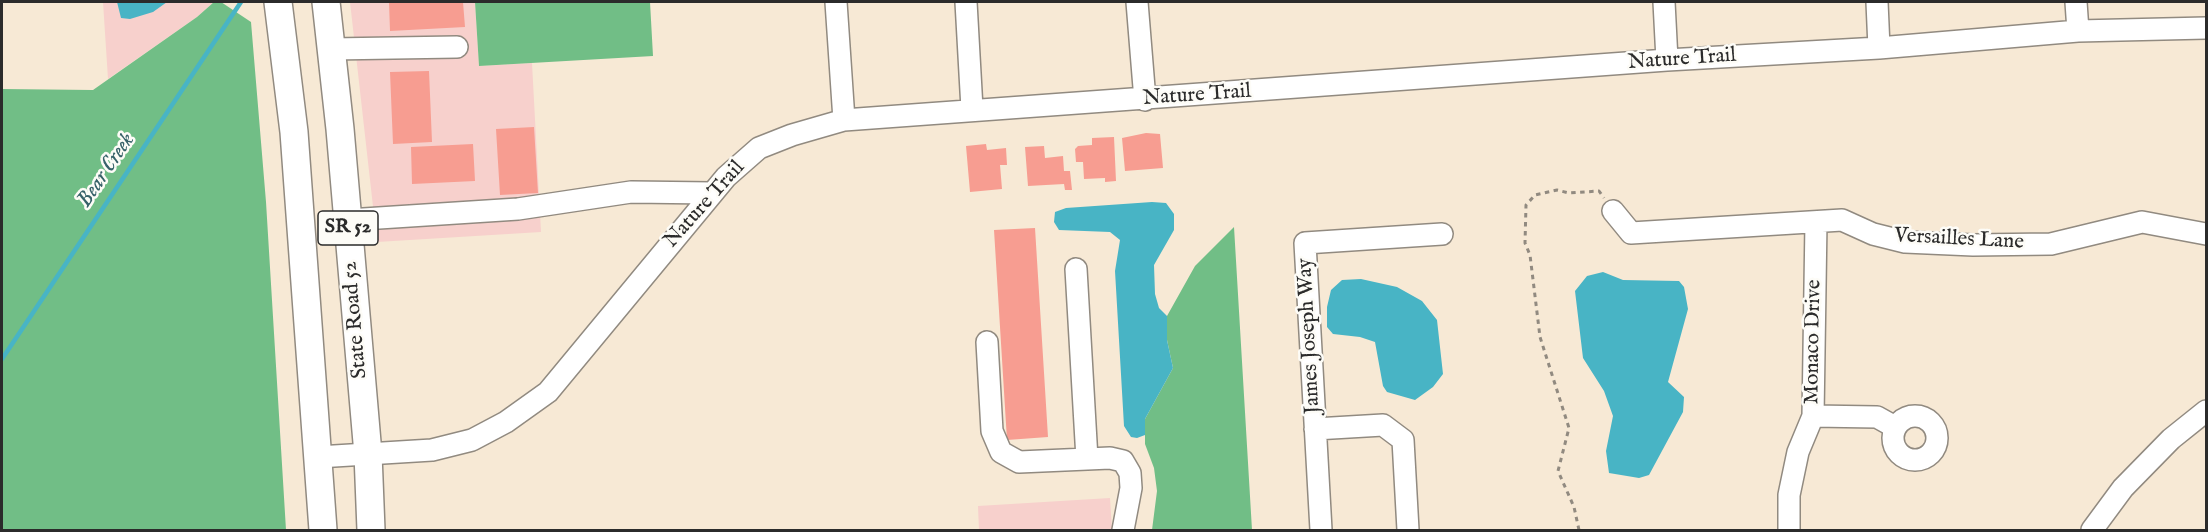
<!DOCTYPE html>
<html>
<head>
<meta charset="utf-8">
<style>
	body { margin:0 }
	#map { position:relative; width:2208px; height:532px; overflow:hidden; background:#f7e9d5; font-family:"IM FELL English",serif }
	canvas { display:block }
	.frame { position:absolute; inset:0; border:3px solid #2b2b2b; pointer-events:none }
</style>
</head>
<body>
<div id="map">
<canvas width="2208" height="532"></canvas>
<div class="frame"></div>
</div>
<script>
const context = document.querySelector('canvas').getContext('2d');
context.lineJoin = 'round';
function fill(path, color) { context.fillStyle = color; context.fill(path, 'evenodd'); }
const poly = rows => new Path2D(rows.map(r => 'M' + r).join(''));
function stroke(path, color, width, dash) { context.strokeStyle = color; context.lineWidth = width; context.lineCap = dash ? 'butt' : 'round'; context.setLineDash(dash || []); context.stroke(path); }
function write(font, color, halo, rows, align = 'center') {
  context.font = font + ' "IM FELL English",serif'; context.lineWidth = 5; context.setLineDash([]); context.textBaseline = 'middle'; context.strokeStyle = halo; context.fillStyle = color; for (const [text, x, y, turn = 0] of rows) {
    context.save(); context.translate(x, y); context.rotate((+turn || 0) * Math.PI / 180); context.textAlign = isNaN(turn) ? turn : align; if (halo) context.strokeText(text, 0, 0); context.fillText(text, 0, 0); context.restore();
  }
}
fill(poly([
	[103,2,214,2,197,17,108,79],
	[350,2,475,2,479,66,532,63,541,232,377,242],
	[1110,498,1112,530,979,530,978,506]
]), '#f7d0cc');
fill(poly([
	[214,2,221,2,251,22,266,202,286,530,2,530,2,89,93,90,197,17],
	[475,2,650,2,653,56,479,66],
	[1234,227,1252,530,1152,530,1157,491,1154,468,1145,444,1145,419,1173,368,1167,340,1167,316,1195,266]
]), '#71be86');
fill(poly([
	[117,2,167,2,153,12,130,19,121,18],
	[1152,202,1166,203,1174,214,1174,230,1154,265,1155,294,1159,308,1167,316,1167,340,1173,368,1145,419,1145,435,1137,438,1131,437,1124,426,1115,271,1120,240,1110,232,1059,230,1054,222,1055,212,1066,208],
	[1603,272,1623,280,1679,281,1684,287,1688,309,1668,382,1684,397,1683,412,1649,475,1639,478,1609,473,1606,451,1613,416,1604,391,1583,358,1575,291,1587,276],
	[1361,279,1397,287,1422,301,1437,320,1443,374,1433,387,1415,400,1387,392,1383,386,1375,342,1360,337,1333,334,1327,327,1327,307,1331,290,1342,280]
]), '#48b4c5');
stroke(poly([
	[2,359,241,2]
]), '#48b4c5', 4.5);
fill(poly([
	[389,2,463,2,465,27,390,31],
	[429,71,432,142,393,144,390,72],
	[534,127,538,193,500,195,496,129],
	[1146,133,1160,134,1163,168,1125,171,1122,138],
	[1114,137,1116,181,1105,182,1105,178,1084,179,1083,162,1076,162,1075,149,1078,146,1092,145,1092,138],
	[473,144,475,181,412,184,411,147],
	[986,144,987,150,1006,148,1007,165,1000,165,1002,189,970,192,966,146],
	[1044,146,1045,158,1063,156,1064,171,1070,171,1072,190,1065,190,1064,184,1028,186,1025,147],
	[1035,228,1048,437,1007,440,994,230]
]), '#f79d91');
const minor = poly([
	[836,2,844,120],
	[966,2,972,109],
	[1137,2,1145,100],
	[1664,2,1667,60],
	[1877,2,1879,48],
	[2076,2,2078,31],
	[331,49,457,47],
	[1613,211,1631,233,1842,220,1873,234,1905,242,1973,245,2051,244,2142,222,2206,234],
	[348,220,518,209,631,192,712,193],
	[1076,269,1087,459],
	[987,342,992,431,1001,452,1019,462,1110,458,1123,461,1130,473,1131,488,1123,530],
	'1893 438a22 22 0 1 1 44 0a22 22 0 1 1-44 0Z',
	[1813,416,1877,417,1895,427],
	[1315,429,1383,425,1403,440,1408,530],
	[318,457,432,450,472,440,506,422,548,392,726,177,759,148,792,135,844,120,1667,60,1879,48,2078,31,2206,28],
	[1321,530,1305,243,1442,234],
	[1789,530,1789,495,1798,452,1813,416,1816,222],
	[2092,530,2123,488,2171,439,2206,411]
]);
const major = poly([
	[278,2,294,132,323,530],
	[326,2,340,129,368,454,371,530]
]);
stroke(minor, '#918a80', 24);
stroke(major, '#918a80', 30);
stroke(poly([
	[1579,530,1574,507,1558,471,1569,428,1540,337,1530,255,1525,243,1526,205,1535,195,1557,190,1569,193,1599,191,1604,198]
]), '#918a80', 3, [4.5, 4.5]);
stroke(minor, '#fff', 21);
stroke(major, '#fff', 27);
for (const [x, y, w] of [
	[348,228,60]
]) { const box = new Path2D(); box.roundRect(x - w / 2, y - 17, w, 34, 4.5); context.fillStyle = '#fdfcf7'; context.fill(box); stroke(box, '#2b2b2b', 1.5); }
write('bold 20px', '#2b2b2b', null, [
	["SR 52",348,228]
]);
write('21px', '#2b2b2b', '#fdfcf7', [
	["Nature Trail",1682,60,-4],
	["Nature Trail",1197,96,-4],
	["Nature Trail",705,205,-48],
	["Versailles Lane",1959,240,3],
	["State Road 52",356,320,-95],
	["James Joseph Way",1310,336,-93],
	["Monaco Drive",1814,342,-89]
]);
write('italic 22px', '#376269', '#fdfcf7', [
	["Bear Creek",107,171,-56]
]);
</script>
</body>
</html>
